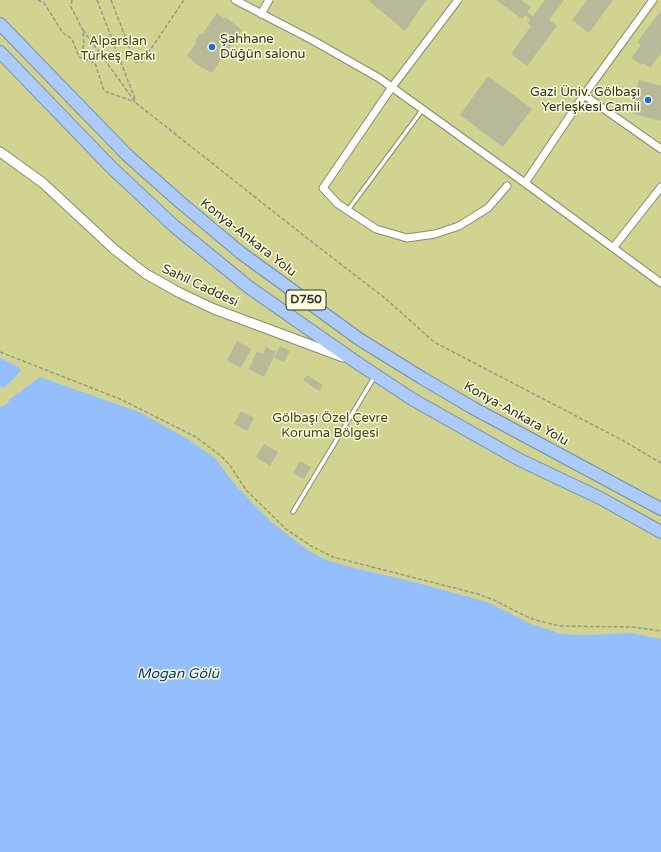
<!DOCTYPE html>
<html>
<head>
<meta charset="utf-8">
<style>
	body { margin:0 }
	canvas { display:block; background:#eef0cf }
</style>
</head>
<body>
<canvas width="661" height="852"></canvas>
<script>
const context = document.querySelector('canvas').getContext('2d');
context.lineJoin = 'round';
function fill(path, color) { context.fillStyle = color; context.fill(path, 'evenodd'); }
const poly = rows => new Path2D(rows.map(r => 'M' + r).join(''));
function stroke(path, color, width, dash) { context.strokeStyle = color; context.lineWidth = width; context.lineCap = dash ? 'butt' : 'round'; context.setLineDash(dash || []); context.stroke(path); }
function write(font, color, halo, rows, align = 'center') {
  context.font = font + ' "Varela Round",sans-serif'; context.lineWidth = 3; context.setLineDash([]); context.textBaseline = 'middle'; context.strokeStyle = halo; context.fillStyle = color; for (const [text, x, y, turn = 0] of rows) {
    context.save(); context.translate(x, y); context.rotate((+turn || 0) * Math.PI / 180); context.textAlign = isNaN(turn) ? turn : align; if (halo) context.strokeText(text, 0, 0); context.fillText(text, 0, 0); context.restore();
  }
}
fill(poly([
	[0,0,661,0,661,852,0,852]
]), '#d1d491');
fill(poly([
	[0,358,19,367,21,371,4,388,0,387],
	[40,377,139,412,186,438,215,458,236,486,271,522,309,551,327,560,346,566,414,582,487,602,531,624,562,634,584,635,630,633,661,639,661,852,0,852,0,407,7,404,10,399]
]), '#94befc');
fill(poly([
	[370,0,426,0,405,31,369,1],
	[496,0,521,0,531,7,527,12,533,16,545,0,564,0,549,20,557,26,527,66,511,54,531,26,528,23,530,19,525,15,522,19],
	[587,0,613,0,589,33,572,20],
	[660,12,661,13,661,53,650,68,643,63,642,65,631,58,641,45,637,42],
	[217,13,224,19,225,17,242,30,227,52,229,53,223,61,221,60,212,73,194,63,195,62,187,56,196,43,195,42,200,33,202,35],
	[488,76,532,109,503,147,460,115],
	[639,80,661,86,661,121,631,113],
	[237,341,251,349,241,368,227,360],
	[280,346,290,351,284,362,274,358],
	[266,347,276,352,264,377,249,369,257,351,263,354],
	[307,375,323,385,319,391,303,380],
	[241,411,254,418,247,431,234,424],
	[264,444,278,452,270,466,256,457],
	[300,461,311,467,304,479,293,473]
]), '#b7b999');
const service = poly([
	[348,210,423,109],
	[293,512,375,376]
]);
const minor = poly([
	[235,0,314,41,379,78,525,183,661,283],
	[458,0,392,87,323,188,338,204,376,229,407,238,435,234,459,226,488,208,507,186],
	[261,14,269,0],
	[584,95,661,149],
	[525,183,584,95,653,0],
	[613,248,661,187]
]);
const tertiary = poly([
	[0,152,43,183,115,250,146,274,180,293,214,309,343,357]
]);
const trunk = poly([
	[0,24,127,155,180,202,241,253,359,339,422,378,473,408,661,509],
	[0,52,112,168,174,226,250,288,356,362,412,399,518,459,600,498,661,532]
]);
stroke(service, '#8a8b6d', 5.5);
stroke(minor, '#8a8b6d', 9);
stroke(tertiary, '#8a8b6d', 11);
stroke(trunk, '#748dad', 14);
stroke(poly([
	[38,0,44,3,63,33,72,39,79,57,95,63,104,91,135,102],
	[72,0,71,7,83,30,84,45,80,56],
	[97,0,135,99],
	[111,0,135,62,142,62,184,0],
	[83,30,136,103,303,235,386,299,434,342,622,440,661,463],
	[0,352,120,399,196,437,221,456,229,464,246,490,286,529,311,546,333,557,478,594,494,600,519,613,535,620,560,626,633,627,661,631]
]), '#989a82', 1.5, [4, 2]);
stroke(service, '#fff', 3.5);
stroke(minor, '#fff', 7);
stroke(tertiary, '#fff', 9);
stroke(trunk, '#accbf8', 12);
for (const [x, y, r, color] of [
	[212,47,4,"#1e6cd7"],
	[648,100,4,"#1e6cd7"]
]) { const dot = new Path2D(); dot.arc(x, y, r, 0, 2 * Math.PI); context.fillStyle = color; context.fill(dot); stroke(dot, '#fbfddc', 1.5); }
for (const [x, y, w] of [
	[306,300,40]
]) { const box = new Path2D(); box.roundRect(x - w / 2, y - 10, w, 20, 3); context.fillStyle = '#fbfddc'; context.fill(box); stroke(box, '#313225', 1); }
write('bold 12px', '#313225', null, [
	["D750",306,300]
]);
write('13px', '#313225', '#fbfddc', [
	["Şahhane",220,40],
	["Düğün salonu",220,55],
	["Gazi Üniv. Gölbaşı",640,93,"right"],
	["Yerleşkesi Camii",640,108,"right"]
], 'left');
write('13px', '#414217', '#fbfddc', [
	["Alparslan",118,42],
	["Türkeş Parkı",118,57],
	["Gölbaşı Özel Çevre",330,419],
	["Koruma Bölgesi",330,434]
]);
write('13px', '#313225', '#fbfddc', [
	["Konya-Ankara Yolu",248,238,38],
	["Sahil Caddesi",200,286,25],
	["Konya-Ankara Yolu",516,414,29]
]);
write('italic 14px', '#07397c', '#fbfddc', [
	["Mogan Gölü",178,674]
]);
</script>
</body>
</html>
